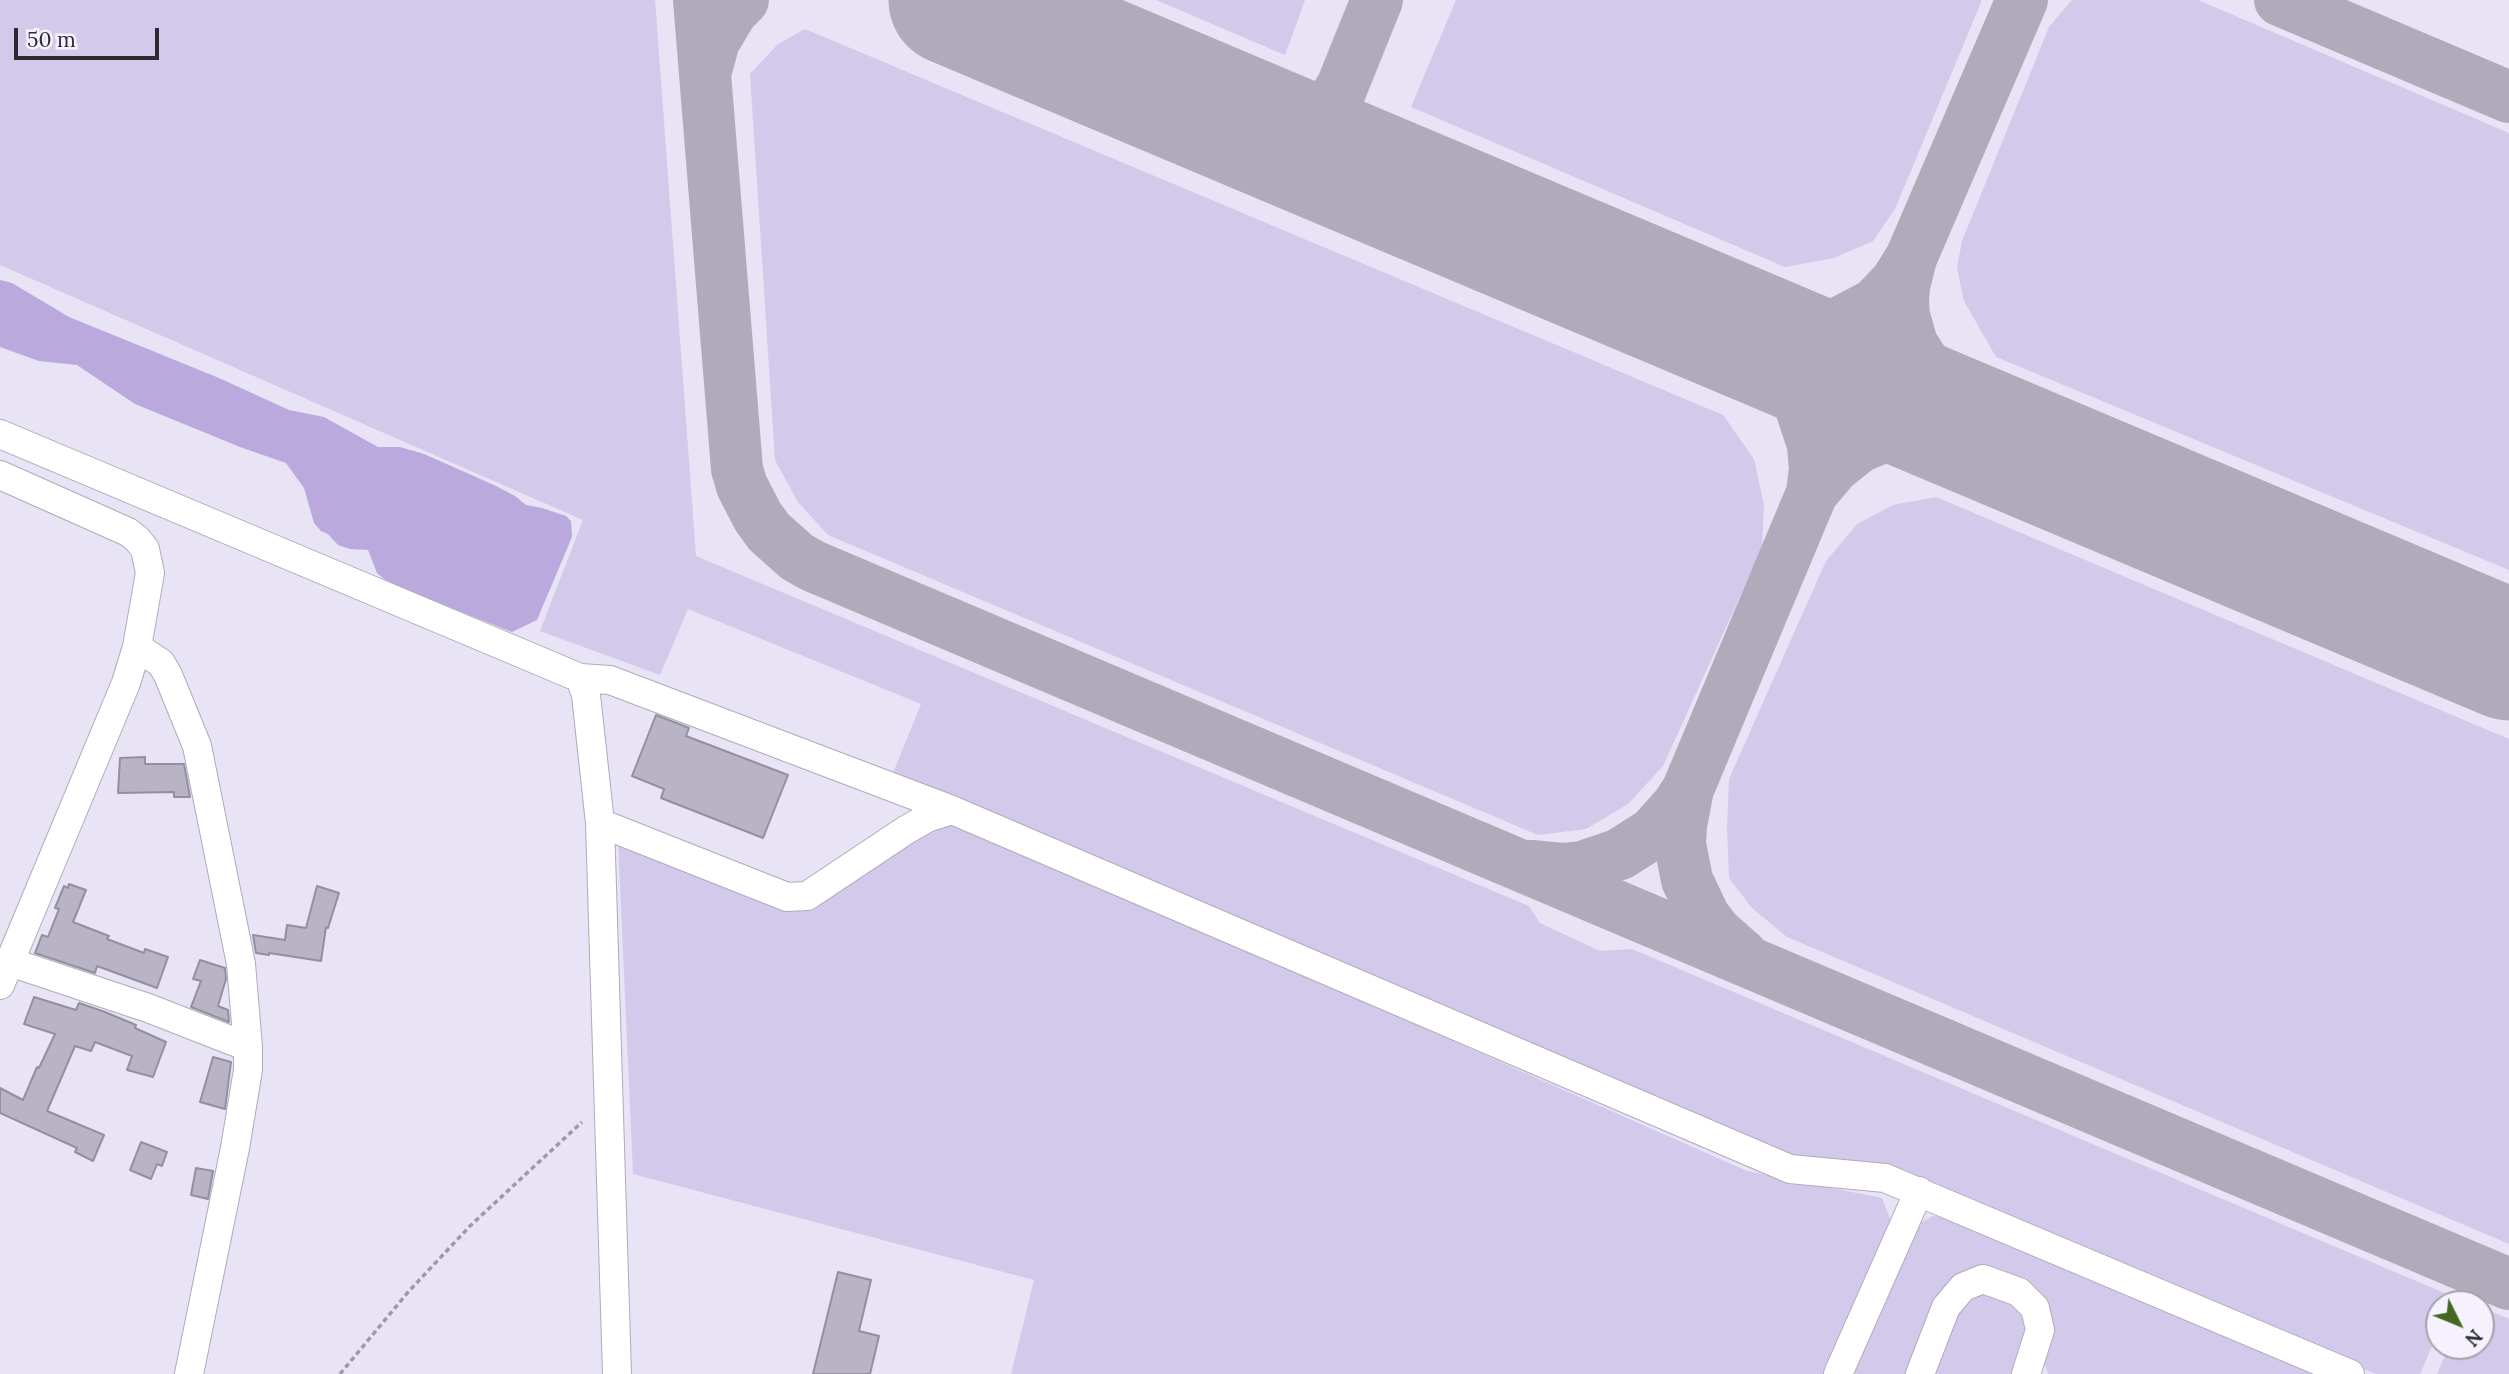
<!DOCTYPE html>
<html>
<head>
<meta charset="utf-8">
<style>
	body { margin:0 }
	#map { position:relative; width:2509px; height:1374px; overflow:hidden; background:#e8e3f5; font-family:Lora,serif }
	canvas { display:block }
	.north { position:absolute; left:2425px; top:1290px; width:70px; height:70px; box-sizing:border-box; background:#f5f2fd; border:2px solid #a5a2ac; border-radius:50%; rotate:133deg; font-size:19px; font-weight:700; line-height:28px; text-align:center; color:#2d2b32 }
	.north::after { content:''; display:block; margin:auto; width:24px; height:32px; background:#456820; clip-path:polygon(50% 0,100% 100%,50% 72%,0 100%) }
	.scale { position:absolute; left:14px; top:28px; width:145px; height:32px; box-sizing:border-box; border:4px solid #2d2b32; border-top:0; padding-left:9px; font-size:21px; line-height:24px; white-space:nowrap; color:#2d2b32; -webkit-text-stroke:5px #f5f2fd; paint-order:stroke }
</style>
</head>
<body>
<div id="map">
<canvas width="2509" height="1374"></canvas>
<div class="north">N</div>
<div class="scale">50 m</div>
</div>
<script>
const context = document.querySelector('canvas').getContext('2d');
context.lineJoin = 'round';
function fill(path, color) { context.fillStyle = color; context.fill(path, 'evenodd'); }
const poly = rows => new Path2D(rows.map(r => 'M' + r).join(''));
function stroke(path, color, width, dash) { context.strokeStyle = color; context.lineWidth = width; context.lineCap = dash ? 'butt' : 'round'; context.setLineDash(dash || []); context.stroke(path); }
fill(poly([
	[0,0,655,0,696,556,1529,906,1540,923,1600,951,1632,949,2454,1297,2451,1304,2439,1304,2439,1330,2420,1374,2376,1374,1886,1164,1808,1161,893,773,921,704,688,609,660,675,540,631,583,520,0,265],
	[1156,0,1305,0,1285,55],
	[1456,0,1982,0,1895,209,1873,241,1834,258,1785,267,1411,107],
	[2072,0,2198,0,2509,133,2509,570,1996,357,1964,301,1957,268,1962,241,2049,27],
	[805,29,1723,415,1754,459,1764,505,1762,548,1663,766,1628,804,1586,829,1538,835,828,535,798,502,775,460,750,74,778,44],
	[1936,497,2509,739,2509,1244,1787,937,1752,908,1729,878,1727,829,1729,779,1826,561,1857,524,1893,505],
	[950,823,964,825,1747,1171,1882,1198,1893,1226,1829,1374,1011,1374,1034,1280,633,1174,618,840,784,907,932,826],
	[1933,1216,1949,1216,2319,1374,2048,1374,2043,1359,2049,1337,2050,1312,2034,1290,1980,1270,1911,1374,1848,1374,1911,1228],
	[1989,1287,2034,1319,2014,1374,1932,1374,1960,1301],
	[2481,1307,2509,1319,2509,1374,2437,1374,2449,1346,2481,1346]
]), '#d3c9eb');
fill(poly([
	[0,280,12,283,69,317,219,378,289,410,324,417,378,447,400,447,424,454,494,485,515,496,526,505,542,508,566,516,571,521,572,537,537,620,512,632,390,584,377,573,368,550,350,549,338,545,328,534,321,531,314,523,304,488,286,463,240,447,135,404,77,365,39,361,0,347]
]), '#b9a9dd');
stroke(poly([
	[699,0,737,469,742,486,758,517,769,532,797,557,813,566,2509,1284],
	[2280,0,2509,97],
	[706,70,714,41,732,11,743,0],
	[1263,130,1288,131,1312,122,1332,103,1339,91],
	[1356,170,1342,152,1338,142,1333,117,1335,104,1377,0],
	[1911,258,1904,286,1903,301,1904,316,1912,344,1940,388,1984,434],
	[1741,332,1785,333,1835,325,1875,304,1896,282,1911,258,2022,0],
	[1741,332,1768,353,1790,380,1797,396,1813,445,1815,469,1812,493],
	[1688,789,1681,825,1680,844,1687,880,1704,916,1716,932,1742,955],
	[1531,866,1562,869,1582,867,1620,854,1653,833,1678,805,1688,789,1812,493,1834,467,1859,447,1894,432,1915,428,1950,427,1984,434]
]), '#afabba', 52);
stroke(poly([
	[954,0,2509,655]
]), '#afabba', 131);
const building = poly([
	[656,715,689,728,686,736,788,775,763,838,661,798,664,789,632,776,656,715],
	[145,757,145,764,184,764,190,797,174,797,174,792,118,793,120,758,145,757],
	[69,884,86,890,73,922,109,936,107,939,144,953,145,949,168,957,157,988,97,966,95,973,35,953,42,935,48,937,59,909,55,908,64,886,68,888,69,884],
	[317,886,339,893,328,928,326,927,321,961,269,953,269,955,256,953,253,935,285,940,287,925,306,928,317,886],
	[200,960,225,968,226,979,218,1006,228,1010,229,1022,191,1007,201,981,193,979,200,960],
	[34,997,76,1010,79,1003,105,1012,136,1025,135,1028,166,1042,153,1077,127,1070,132,1056,95,1042,91,1051,75,1046,47,1111,104,1135,93,1161,75,1152,77,1148,0,1113,0,1088,23,1100,37,1067,39,1068,55,1034,24,1024,34,997],
	[213,1057,231,1062,225,1109,200,1102,213,1057],
	[141,1142,167,1152,162,1166,157,1164,151,1179,130,1170,141,1142],
	[196,1168,213,1171,208,1199,191,1195,196,1168],
	[838,1272,871,1280,859,1331,879,1336,870,1374,813,1374,838,1272]
]);
fill(building, '#b9b4c5');
stroke(building, '#948fa0', 2);
const minor = poly([
	[0,434,580,678,610,680,952,810,1790,1169,1885,1178,2350,1374],
	[0,475,128,532,137,539,145,549,150,573,137,647,126,683,0,985],
	[137,647,161,663,168,675,197,746,241,964,248,1047,248,1070,235,1148,189,1374],
	[580,678,586,695,600,823,617,1374],
	[600,823,787,897,807,896,906,830,927,818,952,810],
	[10,962,148,1008,248,1047],
	[1838,1374,1919,1191],
	[1920,1374,1946,1307,1963,1287,1983,1279,2019,1292,2035,1308,2040,1330,2026,1374]
]);
stroke(minor, '#afaabc', 30);
stroke(poly([
	[340,1374,409,1291,470,1226,582,1122]
]), '#9d99a7', 3.5, [5, 3.5]);
stroke(minor, '#fff', 28);
</script>
</body>
</html>
